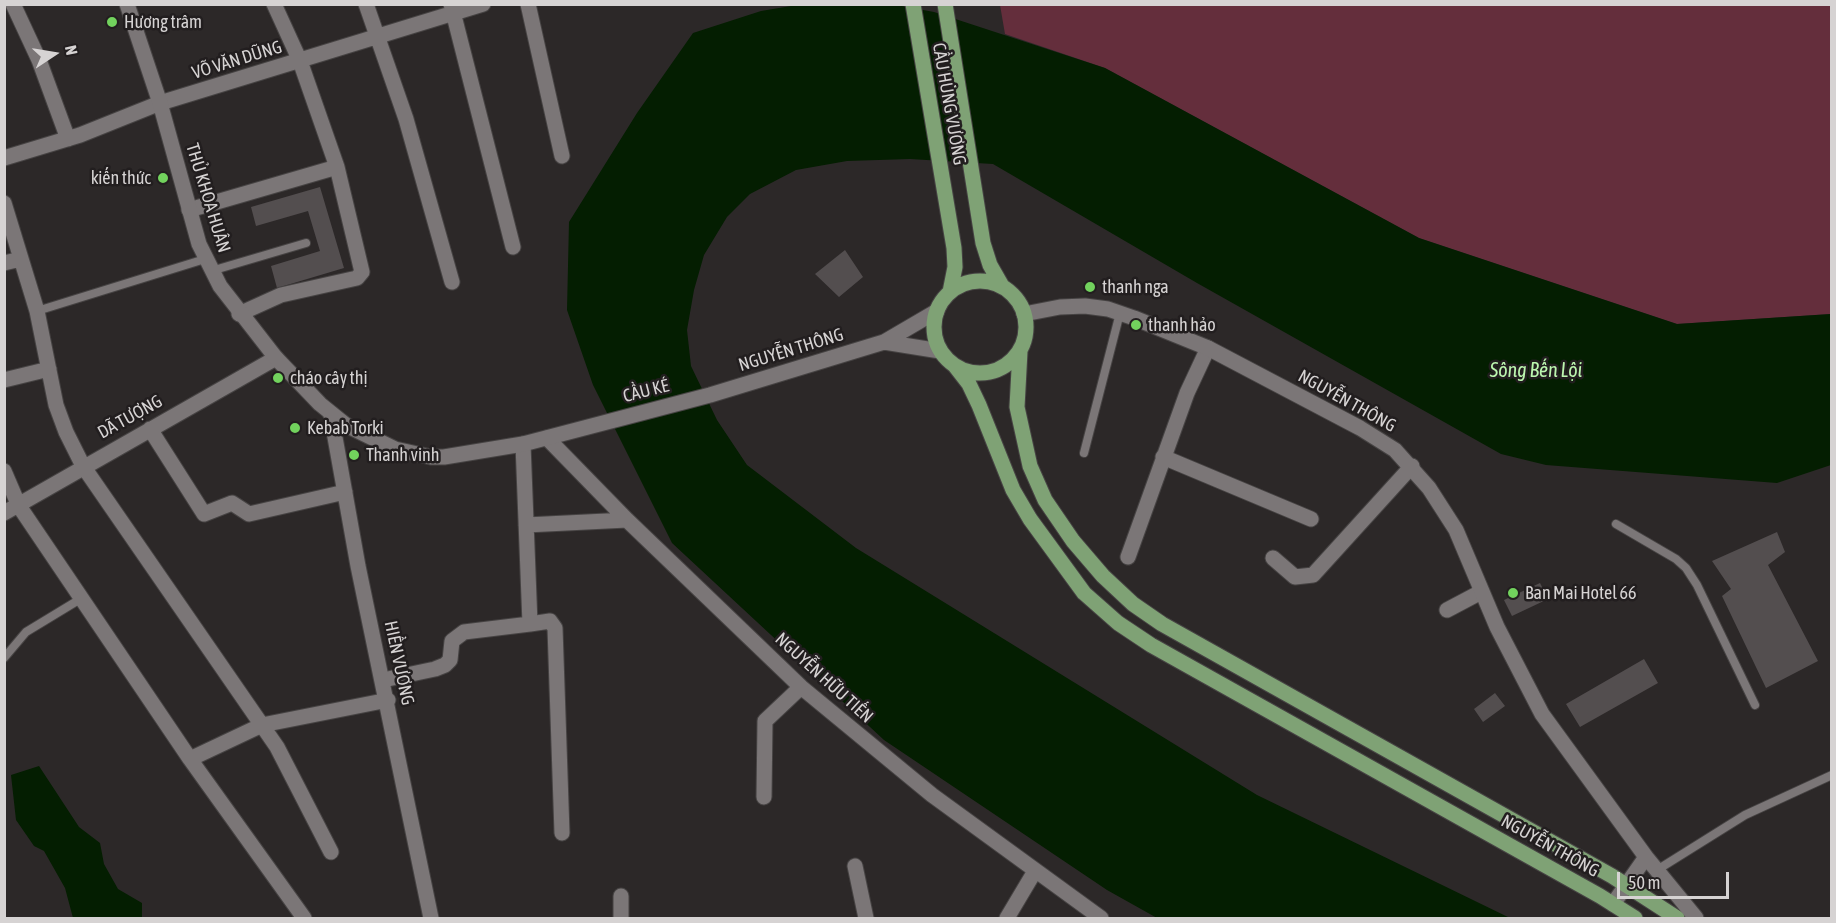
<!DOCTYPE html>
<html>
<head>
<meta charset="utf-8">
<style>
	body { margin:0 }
	#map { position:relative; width:1836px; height:923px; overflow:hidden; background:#2c2828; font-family:"Asap Condensed",sans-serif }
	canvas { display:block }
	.frame { position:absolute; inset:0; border:6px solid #d6d3d3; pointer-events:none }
	.north { position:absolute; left:24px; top:24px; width:60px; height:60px; -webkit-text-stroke:4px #221e1f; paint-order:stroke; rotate:78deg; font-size:16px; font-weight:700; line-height:24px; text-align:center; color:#d6d3d3 }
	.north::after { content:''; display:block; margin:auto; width:21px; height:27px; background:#d6d3d3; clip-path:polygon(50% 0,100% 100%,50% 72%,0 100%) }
	.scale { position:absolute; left:1617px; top:872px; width:112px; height:27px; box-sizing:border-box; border:3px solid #d6d3d3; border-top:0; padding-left:8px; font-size:18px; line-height:21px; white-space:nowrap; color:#d6d3d3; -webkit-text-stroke:4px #221e1f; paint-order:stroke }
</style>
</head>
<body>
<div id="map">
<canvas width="1836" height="923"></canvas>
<div class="frame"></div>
<div class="north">N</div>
<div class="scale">50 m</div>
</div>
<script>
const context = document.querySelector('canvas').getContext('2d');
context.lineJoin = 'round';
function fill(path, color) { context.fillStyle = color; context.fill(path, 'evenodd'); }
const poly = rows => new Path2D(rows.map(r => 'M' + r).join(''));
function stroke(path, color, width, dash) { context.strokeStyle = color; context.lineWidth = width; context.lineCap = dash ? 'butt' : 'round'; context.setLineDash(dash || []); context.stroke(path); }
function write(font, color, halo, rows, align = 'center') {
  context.font = font + ' "Asap Condensed",sans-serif'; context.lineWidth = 5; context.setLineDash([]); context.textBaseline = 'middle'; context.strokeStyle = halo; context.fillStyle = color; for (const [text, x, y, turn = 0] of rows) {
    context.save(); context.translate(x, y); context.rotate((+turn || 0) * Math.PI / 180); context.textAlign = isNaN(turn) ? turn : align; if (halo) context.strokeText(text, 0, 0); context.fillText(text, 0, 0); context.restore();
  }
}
fill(poly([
	[1000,5,1831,5,1831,314,1677,324,1419,238,1105,68,1005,34]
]), '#642e3c');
fill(poly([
	[891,4,934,12,1105,68,1419,238,1677,324,1831,314,1831,465,1777,483,1546,465,1501,454,1197,283,993,164,910,159,847,161,796,170,750,194,727,217,704,255,694,290,687,330,691,366,717,420,747,465,856,548,1257,795,1510,918,1157,918,1107,890,884,740,672,543,593,385,567,310,569,222,637,113,693,33,761,11,797,5],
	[39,766,79,827,100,843,104,864,118,889,142,903,142,918,73,918,65,888,44,851,34,846,16,820,11,775]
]), '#041e01');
fill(poly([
	[320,187,344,268,277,288,271,266,320,251,308,211,256,226,251,207],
	[845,250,863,277,839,297,815,274],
	[1777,532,1785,552,1768,565,1818,661,1766,688,1722,596,1731,589,1712,561],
	[1540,583,1548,599,1512,616,1504,600],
	[1644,659,1658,683,1580,727,1566,704],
	[1495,693,1505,706,1483,722,1474,709]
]), '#534e4f');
const service = poly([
	[211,271,306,243],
	[37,311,205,259],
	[1084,453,1120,313],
	[1616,524,1676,559,1686,568,1697,585,1755,705],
	[4,658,26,632,82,598],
	[1657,870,1745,815,1832,775]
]);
const minor = poly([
	[13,4,39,60,68,139],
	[366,4,406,119,452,282],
	[451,4,513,247],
	[528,4,562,156],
	[4,158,80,135,160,103,483,4],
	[4,203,37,311,56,405,66,432,83,466,277,747,331,852],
	[189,210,337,167],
	[4,263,21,259],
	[239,314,281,295,357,278,362,272,337,167,300,61,274,4],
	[4,380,49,369],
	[331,415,358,566,431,918],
	[150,429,204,514,232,503,249,514,345,492],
	[547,438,627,520,801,687,932,795,1101,918],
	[523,444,530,624,550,621,555,628,562,833],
	[1163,457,1311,519],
	[4,471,19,506,190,759,304,918],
	[4,513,276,358],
	[526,525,627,520],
	[1128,557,1187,393,1208,348],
	[1273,558,1295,577,1313,575,1412,466],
	[1447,610,1481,592],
	[383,680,435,669,445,665,450,660,452,641,464,632,530,624],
	[190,759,262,725,388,700],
	[764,797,765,721,801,687],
	[855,866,866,918],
	[621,918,621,896],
	[1007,918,1035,871]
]);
const tertiary = poly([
	[1024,314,1060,307,1085,306,1108,309,1134,318,1208,348,1360,428,1395,450,1429,488,1456,530,1497,627,1542,714,1646,857,1696,918],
	[1613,904,1646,857]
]);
const secondary = poly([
	[127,4,160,103,199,244,220,286,276,358,320,404,346,425,395,449,431,457,444,457,523,444,710,395,884,342,937,311],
	[884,342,940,351]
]);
const primary = poly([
	[913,4,954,248,955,267,950,292],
	[945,4,983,243,990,265,1002,286],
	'934 327a46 46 0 1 1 92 0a46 46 0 1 1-92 0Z',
	[1020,351,1017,407,1030,466,1045,500,1073,541,1103,576,1133,604,1162,624,1612,876,1677,918],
	[955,366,969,384,979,405,1013,490,1030,519,1084,593,1118,623,1151,645,1600,896,1635,918]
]);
stroke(service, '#464343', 10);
stroke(minor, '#464343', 17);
stroke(tertiary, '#464343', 17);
stroke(secondary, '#464343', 17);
stroke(primary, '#464343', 17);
stroke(service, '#7b7677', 8);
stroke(minor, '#7b7677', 15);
stroke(tertiary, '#7b7677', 15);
stroke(secondary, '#7b7677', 15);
stroke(primary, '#7fa275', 15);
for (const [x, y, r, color] of [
	[112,22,6,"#72d25d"],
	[163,178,6,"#72d25d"],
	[1090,287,6,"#72d25d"],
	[1136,325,6,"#72d25d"],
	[278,378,6,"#72d25d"],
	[295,428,6,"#72d25d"],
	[354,455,6,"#72d25d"],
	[1513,593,6,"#72d25d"]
]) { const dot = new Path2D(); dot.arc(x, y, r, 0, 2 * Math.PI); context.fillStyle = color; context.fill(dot); stroke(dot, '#221e1f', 2); }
write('18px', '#d6d3d3', '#221e1f', [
	["Hương trâm",124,22],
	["kiến thức",151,178,"right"],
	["thanh nga",1102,287],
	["thanh hảo",1148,325],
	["cháo cây thị",290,378],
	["Kebab Torki",307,428],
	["Thanh vinh",366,455],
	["Ban Mai Hotel 66",1525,593]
], 'left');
write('18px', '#d6d3d3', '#221e1f', [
	["VÕ VĂN DŨNG",237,60,-17],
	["CẦU HÙNG VƯƠNG",949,104,80],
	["THỦ KHOA HUÂN",208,198,73],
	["NGUYỄN THÔNG",791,350,-17],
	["CẦU KÉ",646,391,-14],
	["NGUYỄN THÔNG",1347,401,29],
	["DÃ TƯỢNG",130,417,-29],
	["HIỀN VƯƠNG",399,663,78],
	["NGUYỄN HỮU TIẾN",824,678,42],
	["NGUYỄN THÔNG",1550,846,29]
]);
write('italic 20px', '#bcf6af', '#221e1f', [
	["Sông Bến Lội",1536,371]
]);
</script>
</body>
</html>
